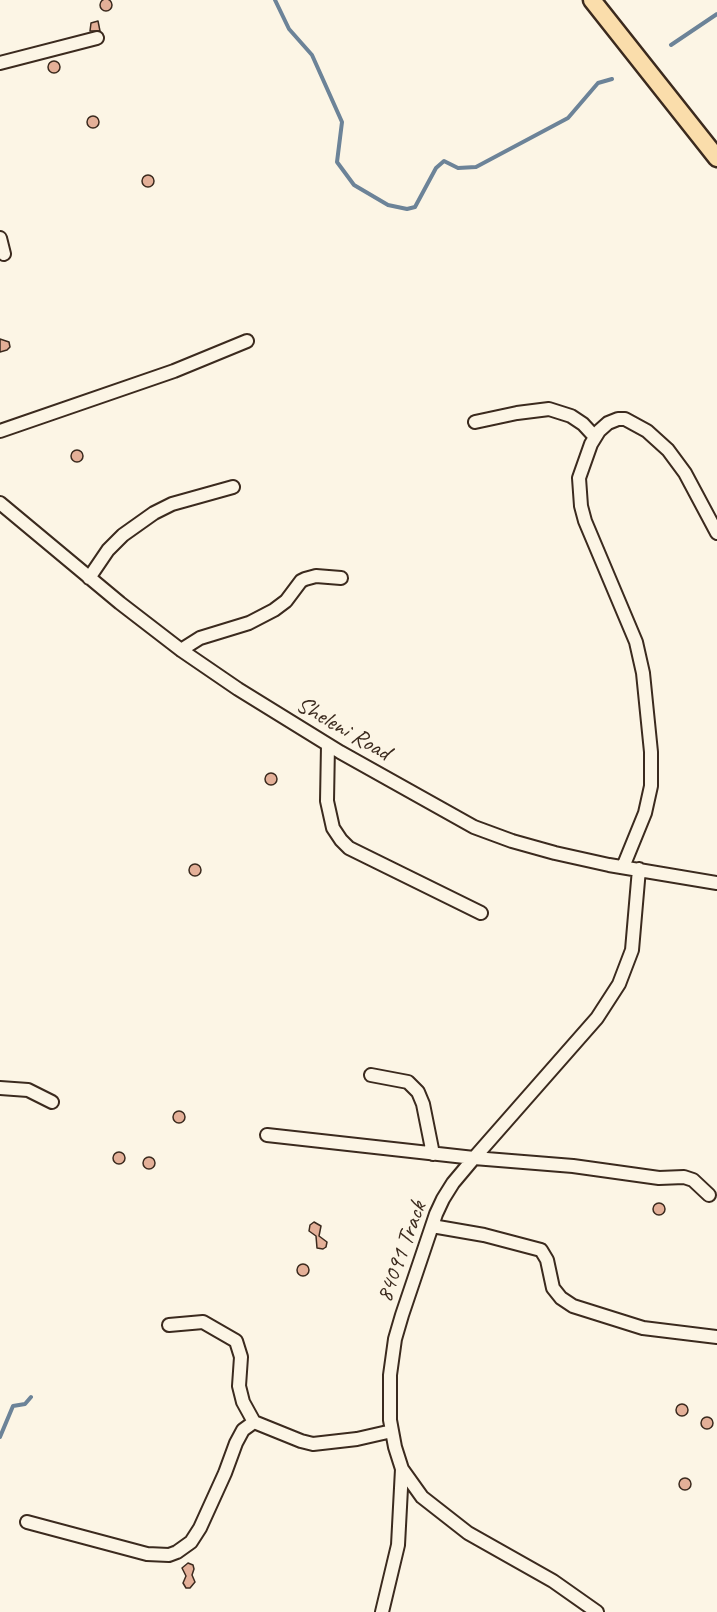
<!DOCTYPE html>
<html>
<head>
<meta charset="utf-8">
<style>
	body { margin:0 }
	canvas { display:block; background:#fcf5e5 }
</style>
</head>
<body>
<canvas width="717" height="1612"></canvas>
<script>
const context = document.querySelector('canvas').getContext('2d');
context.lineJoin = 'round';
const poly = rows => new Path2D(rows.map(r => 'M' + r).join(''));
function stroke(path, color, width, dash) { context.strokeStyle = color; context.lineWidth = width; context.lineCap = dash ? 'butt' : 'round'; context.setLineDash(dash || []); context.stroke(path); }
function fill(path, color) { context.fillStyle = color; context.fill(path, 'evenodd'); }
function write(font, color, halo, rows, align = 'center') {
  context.font = font + ' Caveat,sans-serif'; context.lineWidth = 6; context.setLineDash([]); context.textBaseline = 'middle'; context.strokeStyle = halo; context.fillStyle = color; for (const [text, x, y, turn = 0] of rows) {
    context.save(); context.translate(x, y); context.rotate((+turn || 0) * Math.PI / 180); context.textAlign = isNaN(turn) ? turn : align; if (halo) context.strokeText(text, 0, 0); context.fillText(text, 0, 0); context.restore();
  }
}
stroke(poly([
	[275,0,289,29,312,55,342,122,337,162,354,185,388,205,407,209,415,207,436,168,444,161,458,168,476,167,568,118,598,83,612,79],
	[671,45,717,14],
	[0,1437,13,1406,25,1404,31,1397]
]), '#6c8398', 4);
const building = poly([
	'100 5a6 6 0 1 1 12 0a6 6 0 1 1-12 0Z',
	[98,21,100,31,90,31,91,23,98,21],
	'48 67a6 6 0 1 1 12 0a6 6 0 1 1-12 0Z',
	'87 122a6 6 0 1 1 12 0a6 6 0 1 1-12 0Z',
	'142 181a6 6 0 1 1 12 0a6 6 0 1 1-12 0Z',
	[0,339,9,342,10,347,7,350,0,352,0,339],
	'71 456a6 6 0 1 1 12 0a6 6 0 1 1-12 0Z',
	'265 779a6 6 0 1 1 12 0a6 6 0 1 1-12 0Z',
	'189 870a6 6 0 1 1 12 0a6 6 0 1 1-12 0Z',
	'173 1117a6 6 0 1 1 12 0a6 6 0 1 1-12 0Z',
	'113 1158a6 6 0 1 1 12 0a6 6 0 1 1-12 0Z',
	'143 1163a6 6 0 1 1 12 0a6 6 0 1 1-12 0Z',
	'653 1209a6 6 0 1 1 12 0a6 6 0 1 1-12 0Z',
	[314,1222,321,1226,319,1236,327,1242,326,1247,323,1249,317,1248,316,1236,309,1231,310,1225,314,1222],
	'297 1270a6 6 0 1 1 12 0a6 6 0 1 1-12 0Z',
	'676 1410a6 6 0 1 1 12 0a6 6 0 1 1-12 0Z',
	'701 1423a6 6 0 1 1 12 0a6 6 0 1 1-12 0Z',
	'679 1484a6 6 0 1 1 12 0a6 6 0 1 1-12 0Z',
	[188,1563,193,1565,194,1569,192,1575,195,1582,190,1588,186,1588,183,1583,186,1576,182,1568,188,1563]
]);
fill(building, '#e4b098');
stroke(building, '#3b2a1e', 1.5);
const minor = poly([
	[0,63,97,38],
	[0,238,4,254],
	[475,422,517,413,549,409,571,416,583,424,595,437],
	[0,431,174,371,247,341],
	[0,503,120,603,181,650,238,689,340,752,474,827,512,841,555,853,609,865,717,883],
	[89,578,108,550,123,535,154,513,172,504,233,487],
	[181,650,200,638,249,623,274,610,286,601,301,581,305,579,316,576,341,578],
	[328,745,327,801,333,828,341,840,349,848,481,913],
	[623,867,645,813,651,786,651,752,643,673,636,642,585,521,581,506,579,478,591,444,599,431,608,423,618,419,625,419,647,431,668,450,685,473,717,533],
	[371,1075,408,1082,418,1092,423,1104,433,1154],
	[0,1088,28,1090,52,1102],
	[267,1135,474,1158,573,1166,659,1178,684,1177,693,1180,709,1195],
	[432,1226,484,1235,541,1250,547,1260,553,1288,561,1298,573,1306,643,1328,717,1337],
	[169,1325,203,1322,236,1341,241,1357,239,1386,243,1402,254,1422],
	[27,1522,147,1554,169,1555,177,1552,191,1542,200,1528,225,1473,236,1443,243,1430,254,1422,301,1441,313,1444,357,1439,392,1431],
	[382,1612,398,1545,402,1469],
	[597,1612,553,1581,468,1533,422,1497,402,1469,395,1447,390,1420,390,1375,395,1339,402,1315,436,1214,443,1199,453,1183,474,1158,597,1018,619,984,632,950,639,869]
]);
const major = poly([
	[592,0,717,158]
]);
stroke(minor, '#3b2a1e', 16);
stroke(major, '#3b2a1e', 21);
stroke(minor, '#fcf5e5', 12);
stroke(major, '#faddab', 16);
write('24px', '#3b2a1e', '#fcf5e5', [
	["Sheleni Road",343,729,30],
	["84091 Track",402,1252,-70]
]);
</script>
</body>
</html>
